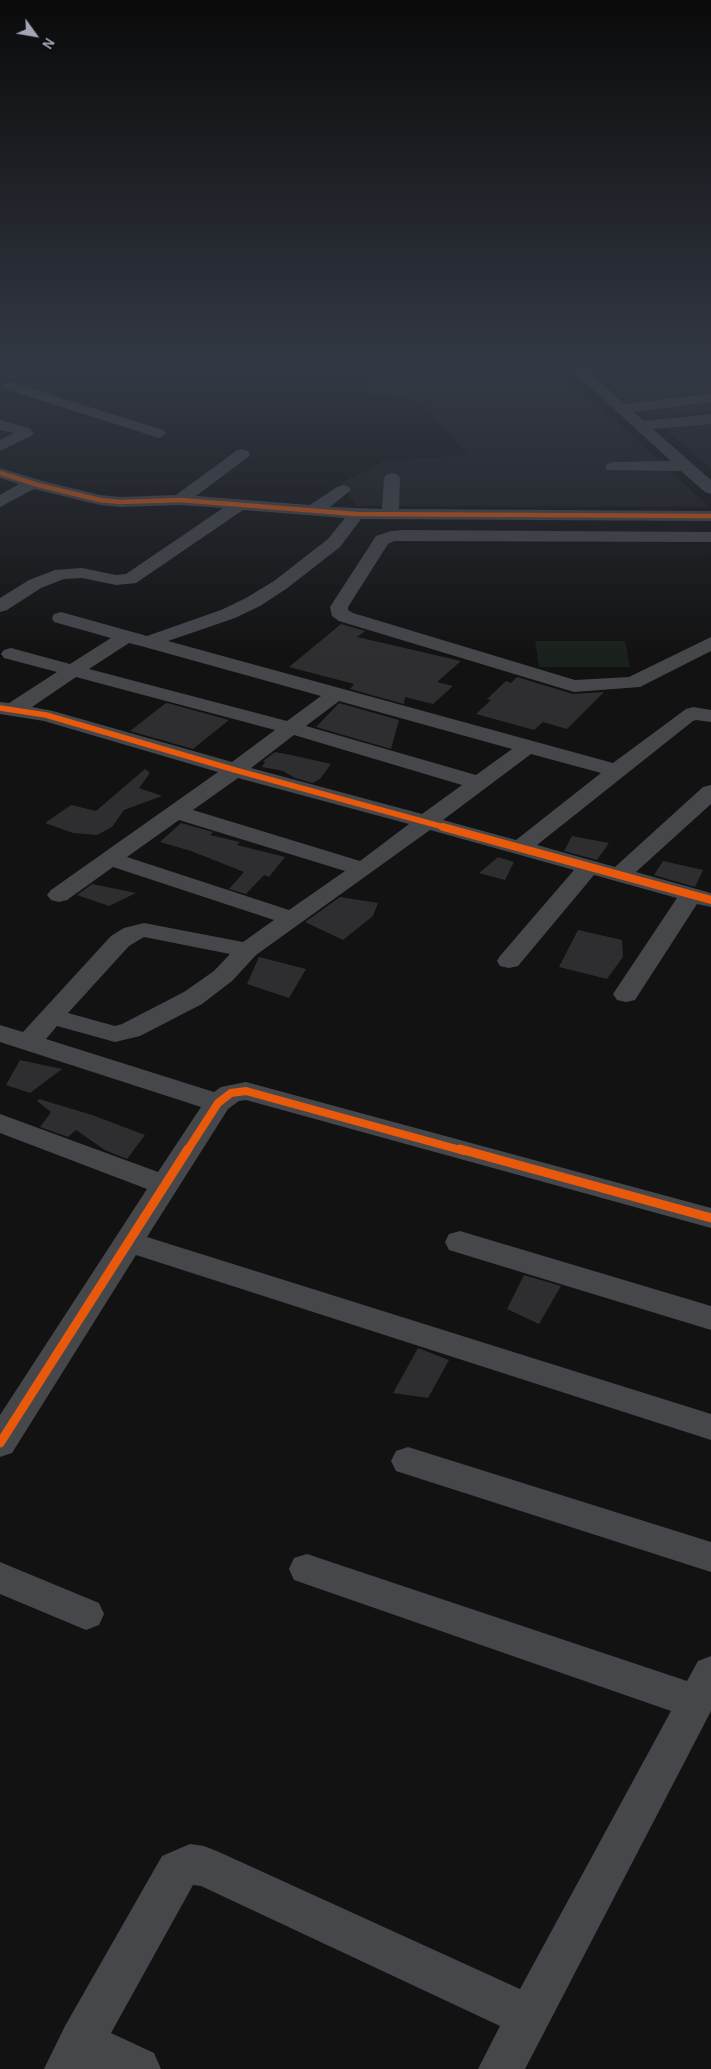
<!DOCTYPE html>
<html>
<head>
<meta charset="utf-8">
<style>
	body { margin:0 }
	#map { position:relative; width:711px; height:2069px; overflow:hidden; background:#121212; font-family:"Alegreya Sans",sans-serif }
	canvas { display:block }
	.north { position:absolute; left:10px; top:10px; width:50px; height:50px; -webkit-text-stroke:4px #0c0c0e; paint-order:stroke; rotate:122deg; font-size:14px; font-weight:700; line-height:20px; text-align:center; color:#a2a5b4 }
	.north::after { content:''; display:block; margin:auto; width:18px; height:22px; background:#a2a5b4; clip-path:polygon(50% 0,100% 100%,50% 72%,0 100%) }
</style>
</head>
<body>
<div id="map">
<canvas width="711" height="2069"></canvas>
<div class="north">N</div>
</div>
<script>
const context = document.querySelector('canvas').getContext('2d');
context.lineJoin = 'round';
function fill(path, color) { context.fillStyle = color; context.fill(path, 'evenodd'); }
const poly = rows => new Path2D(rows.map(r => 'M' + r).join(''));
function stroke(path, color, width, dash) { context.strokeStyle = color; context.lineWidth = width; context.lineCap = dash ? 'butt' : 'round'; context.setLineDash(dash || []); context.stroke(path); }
fill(poly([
	[374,368,553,368,639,442,709,507,356,506,341,483,385,461,467,455,423,402,362,392,376,370],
	[590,368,711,368,711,412,646,418],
	[711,415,711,468,709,468,656,420]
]), '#1c1c1e');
fill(poly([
	[535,641,625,641,630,667,539,667]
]), '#1a211c');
fill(poly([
	[341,624,365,631,357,637,461,661,437,682,453,686,433,704,405,697,404,704,350,689,354,684,289,667],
	[517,677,573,694,604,692,567,729,543,722,534,730,476,714,491,700,487,699,506,681,511,683],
	[166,703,171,704,229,720,193,749,130,731],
	[339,703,399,720,391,749,316,727],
	[275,752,291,755,331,764,320,779,312,783,295,778,283,771,262,767,265,762,263,761],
	[145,769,150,773,139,788,162,796,124,810,112,827,97,835,73,833,45,823,71,805,96,811],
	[181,823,213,832,210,835,240,842,237,845,285,857,269,877,264,875,246,894,229,889,244,872,191,851,160,842],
	[572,836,609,843,597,860,564,851],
	[498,857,514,862,505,880,479,873],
	[663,861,703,870,695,887,654,875],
	[92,884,136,893,109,906,77,895],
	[340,897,378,903,373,916,343,940,305,922],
	[578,930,622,940,623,957,607,979,559,967],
	[259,957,306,969,289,998,247,984],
	[20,1060,62,1069,30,1093,6,1085],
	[39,1099,92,1115,145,1135,127,1159,105,1150,76,1130,68,1137,40,1127,51,1112,37,1101],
	[524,1275,561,1286,539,1324,507,1309],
	[418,1348,449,1360,428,1398,393,1393]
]), '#2e2e30');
fill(poly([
	[569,368,585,368,625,404,711,394,711,402,634,412,644,421,711,414,711,424,653,429,711,480,711,494,705,492,681,471,607,470,605,467,607,464,613,462,671,461,569,368],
	[10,382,163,430,166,433,163,436,158,438,153,436,5,389,3,386,5,383,10,382],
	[0,420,29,428,34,433,31,436,0,451,0,440,14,433,0,430,0,420],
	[242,449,248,451,250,454,248,457,196,496,310,505,337,487,343,485,349,487,351,490,330,507,382,509,384,478,386,475,392,473,398,475,400,478,399,509,711,511,711,521,361,519,340,547,286,589,260,606,235,618,168,641,613,763,686,709,693,707,711,710,711,722,696,720,693,721,537,845,615,867,703,787,711,785,711,804,636,872,711,893,711,907,697,904,635,1000,626,1002,617,1000,613,994,677,898,594,875,518,966,509,968,500,966,497,961,500,956,574,870,430,830,256,955,232,981,202,1004,140,1036,115,1042,57,1026,46,1039,214,1092,221,1087,246,1082,711,1208,711,1228,246,1100,239,1101,228,1109,147,1237,711,1414,711,1440,136,1255,12,1453,0,1457,0,1415,147,1189,0,1133,0,1114,158,1172,201,1107,0,1042,0,1025,23,1032,111,936,124,928,144,923,243,942,274,920,113,867,67,900,59,902,51,900,47,895,51,890,218,772,44,721,0,714,0,702,9,703,57,672,4,658,1,654,4,650,11,648,70,664,111,638,54,622,52,618,54,614,61,612,147,636,221,610,246,598,274,581,328,539,345,518,243,510,136,583,116,585,82,578,64,579,41,588,7,610,0,612,0,598,29,580,55,570,82,568,116,575,126,574,223,508,180,505,120,507,100,505,34,489,0,507,0,495,19,484,0,478,0,468,43,481,100,495,120,497,176,495,236,451,242,449],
	[129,643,141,646,321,696,287,721,89,669,129,643],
	[76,677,275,730,232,762,53,711,32,707,76,677],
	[339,701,512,749,476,775,306,726,339,701],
	[294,735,462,785,422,814,251,768,294,735],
	[531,754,601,773,516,840,443,820,531,754],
	[238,778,409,824,360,861,193,810,238,778],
	[179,820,345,871,289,910,127,857,179,820],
	[144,937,230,954,214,971,184,992,122,1024,115,1026,68,1013,129,946,144,937],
	[404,530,711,532,711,542,394,541,388,544,348,607,348,610,353,613,575,680,629,677,711,637,711,651,640,687,574,692,339,621,332,616,330,607,376,536,391,531,404,530],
	[460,1231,711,1306,711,1330,449,1250,445,1242,449,1234,460,1231],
	[408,1447,711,1542,711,1572,396,1471,391,1461,396,1451,408,1447],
	[307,1554,687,1681,698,1661,711,1656,711,1711,525,2069,478,2069,500,2026,201,1886,193,1885,111,2033,154,2053,161,2069,44,2069,65,2026,162,1856,190,1844,204,1846,219,1852,520,1989,671,1711,294,1580,289,1569,294,1558,307,1554],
	[0,1562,99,1603,104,1614,99,1625,86,1630,0,1594,0,1562]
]), '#46474b');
stroke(poly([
	[0,473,38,485,100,500,120,502,180,500,356,514,711,516]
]), '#e8590c', 4.5);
stroke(poly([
	[0,708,46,715,235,770,447,828]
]), '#e8590c', 5.5);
stroke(poly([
	[443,827,711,900],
	[187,1151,218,1103,231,1093,246,1091,464,1151]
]), '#e8590c', 8);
stroke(poly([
	[460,1149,711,1218],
	[0,1443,188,1149]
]), '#e8590c', 9);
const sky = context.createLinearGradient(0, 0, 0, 658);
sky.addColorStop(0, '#0a0a0a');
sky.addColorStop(0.56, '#333944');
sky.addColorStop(1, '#33394400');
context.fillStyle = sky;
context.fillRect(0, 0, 711, 658);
</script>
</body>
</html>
